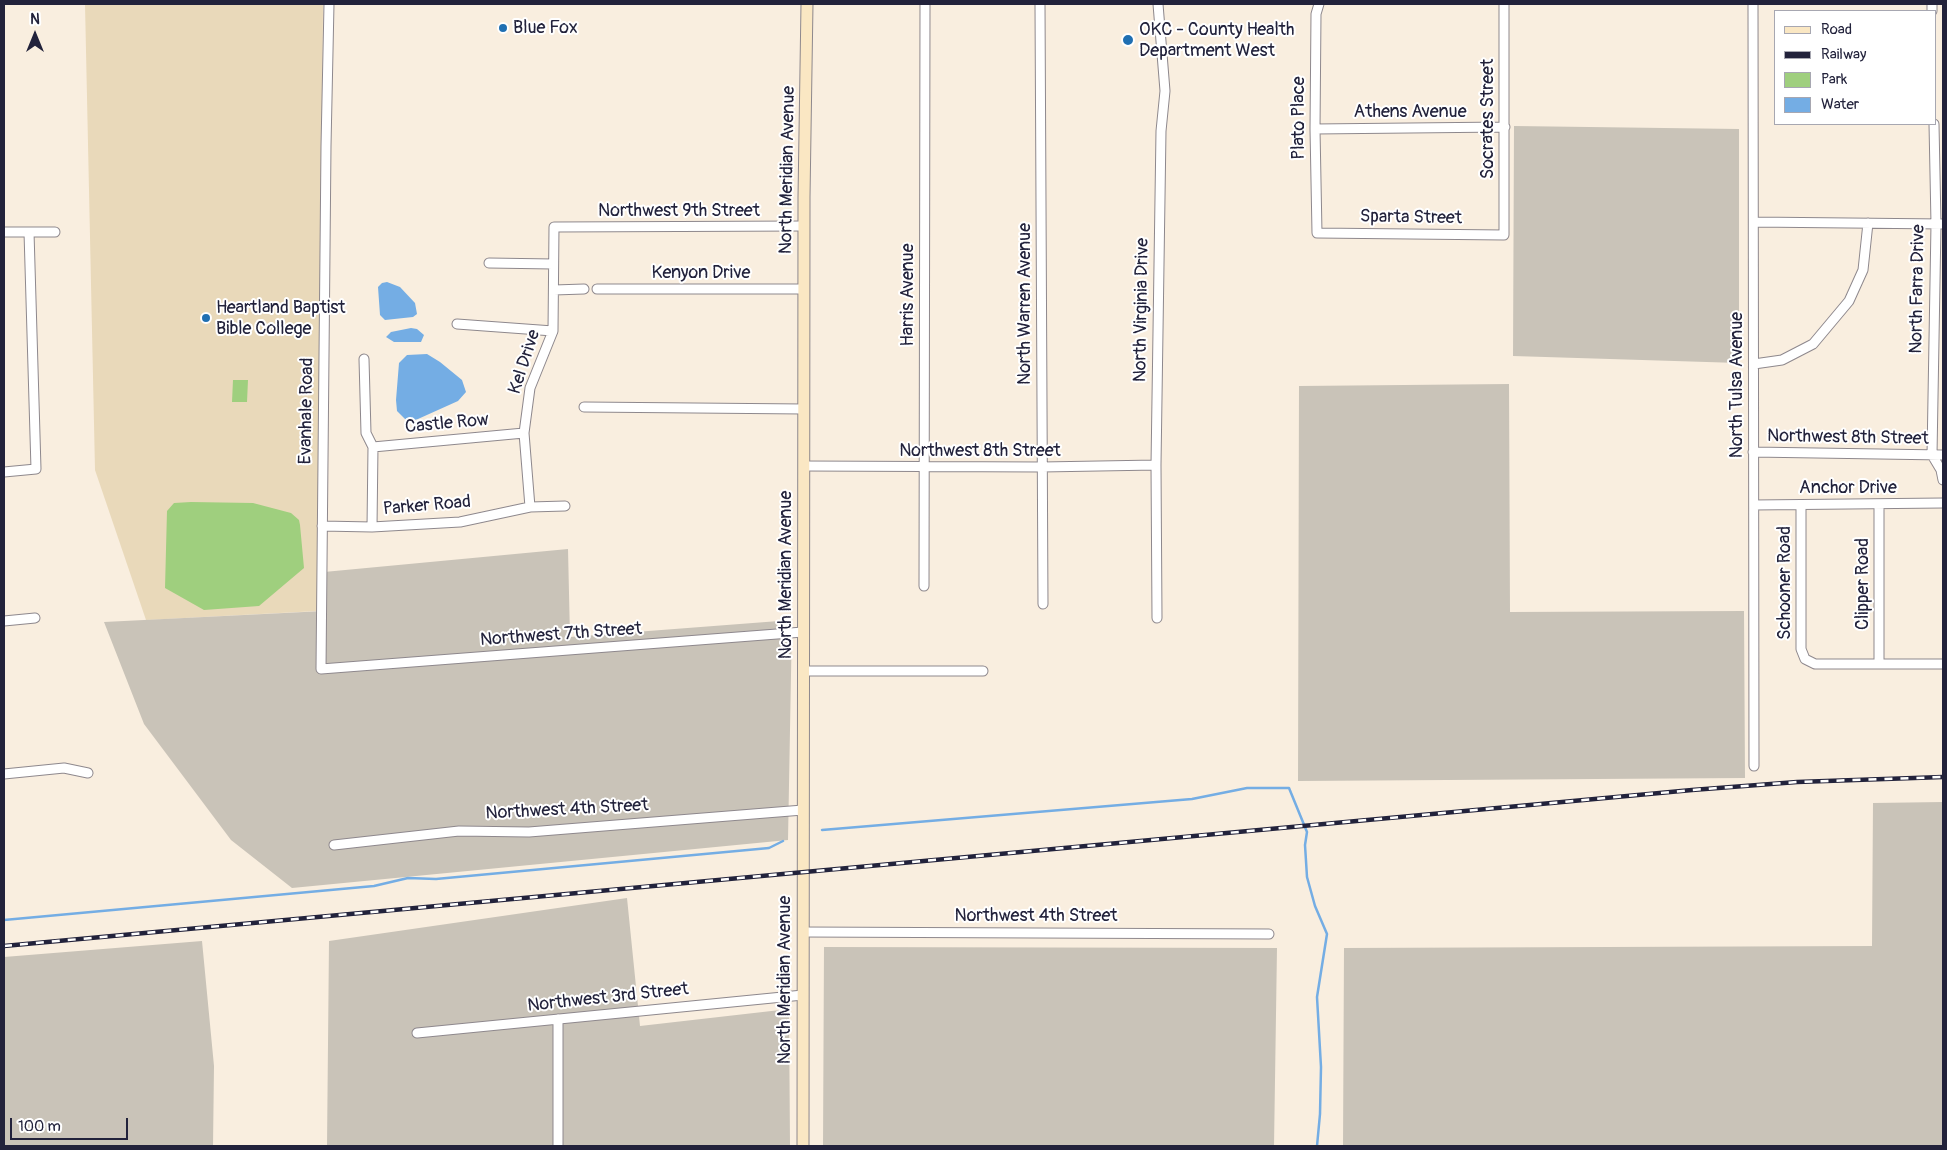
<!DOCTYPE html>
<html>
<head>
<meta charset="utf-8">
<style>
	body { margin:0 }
	#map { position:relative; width:1947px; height:1150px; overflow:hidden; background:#f9eedf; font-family:Pangolin,sans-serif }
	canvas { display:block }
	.frame { position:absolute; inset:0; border:5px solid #22223b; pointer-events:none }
	.legend { position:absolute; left:1774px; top:10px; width:162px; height:115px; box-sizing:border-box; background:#fff; border:1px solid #a7a7b1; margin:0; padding:6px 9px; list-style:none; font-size:15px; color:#22223b }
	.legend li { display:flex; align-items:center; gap:10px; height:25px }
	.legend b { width:25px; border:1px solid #a7a7b1 }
	.north { position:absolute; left:10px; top:10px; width:50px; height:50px; -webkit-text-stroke:4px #fff; paint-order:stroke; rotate:0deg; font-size:14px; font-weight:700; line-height:20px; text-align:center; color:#22223b }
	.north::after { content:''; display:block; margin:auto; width:18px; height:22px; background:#22223b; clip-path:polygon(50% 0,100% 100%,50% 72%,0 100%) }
	.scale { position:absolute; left:10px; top:1118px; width:118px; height:22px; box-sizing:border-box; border:2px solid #22223b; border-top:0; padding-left:6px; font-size:15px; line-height:18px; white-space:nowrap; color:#22223b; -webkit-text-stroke:4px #fff; paint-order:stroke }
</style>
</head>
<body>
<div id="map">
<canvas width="1947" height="1150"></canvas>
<div class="frame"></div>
<ul class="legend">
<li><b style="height:6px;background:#fae7c3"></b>Road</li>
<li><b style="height:6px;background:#22223b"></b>Railway</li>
<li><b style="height:14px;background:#9fcf7e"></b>Park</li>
<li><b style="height:14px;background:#74ade4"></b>Water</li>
</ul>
<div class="north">N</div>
<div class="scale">100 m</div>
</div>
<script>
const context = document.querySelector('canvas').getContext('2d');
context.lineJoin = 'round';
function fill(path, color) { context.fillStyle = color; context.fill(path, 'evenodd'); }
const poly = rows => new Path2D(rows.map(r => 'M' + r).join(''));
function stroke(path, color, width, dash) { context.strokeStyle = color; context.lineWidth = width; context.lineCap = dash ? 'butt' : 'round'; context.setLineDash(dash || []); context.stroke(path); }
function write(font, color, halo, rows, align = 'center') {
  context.font = font + ' Pangolin,sans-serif'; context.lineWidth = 4; context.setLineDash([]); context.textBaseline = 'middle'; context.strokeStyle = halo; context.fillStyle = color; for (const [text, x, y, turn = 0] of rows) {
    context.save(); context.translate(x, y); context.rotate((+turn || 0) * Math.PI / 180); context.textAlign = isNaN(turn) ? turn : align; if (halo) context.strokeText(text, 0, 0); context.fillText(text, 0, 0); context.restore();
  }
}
fill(poly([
	[85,4,323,5,318,611,146,620,95,470]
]), '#e9d9ba');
fill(poly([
	[1514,126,1739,129,1739,363,1513,356],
	[1509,384,1510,612,1744,611,1745,778,1298,781,1299,386],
	[568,549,570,637,792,620,788,840,292,888,231,840,144,724,104,622,324,611,324,572],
	[1943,802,1943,1146,1343,1146,1344,948,1872,946,1873,803],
	[627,898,640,1026,789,1009,790,1146,327,1146,329,941],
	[202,941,214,1066,213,1146,4,1146,4,957],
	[824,947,1277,948,1274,1146,823,1146]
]), '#c9c3b8');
fill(poly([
	[233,380,248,380,247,402,232,402],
	[191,502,253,503,291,513,299,520,300,525,304,568,259,606,204,610,165,588,167,511,174,503]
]), '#9fcf7e');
fill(poly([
	[387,282,400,287,415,303,417,314,413,317,385,320,380,315,378,287,382,283],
	[411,328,417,329,424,335,421,342,394,342,386,337,391,332],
	[427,354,440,362,462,380,466,392,458,401,418,419,411,421,405,419,397,411,396,400,399,363,407,355]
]), '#74ade4');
stroke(poly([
	[822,830,1192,799,1247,788,1289,788,1307,832,1305,845,1307,877,1315,906,1327,934,1317,997,1321,1067,1320,1114,1317,1146],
	[4,920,374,886,408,878,436,879,769,848,783,841]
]), '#74ade4', 2.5);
const street = poly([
	[329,4,326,146,321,669,803,632],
	[1040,4,1043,604],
	[1319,4,1316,14,1315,129,1317,233,1504,235,1504,4],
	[1753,4,1754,766],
	[1932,4,1932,11],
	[1934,124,1936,224,1932,455,1941,470,1943,480],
	[1315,129,1505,127],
	[1754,222,1943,224],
	[4,232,55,232],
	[489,263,553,264],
	[597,289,804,289],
	[554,290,584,289],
	[457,324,553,331],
	[364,359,366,433,373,447,372,527],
	[1754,364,1782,360,1813,344,1849,301,1863,270,1868,223],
	[584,407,804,409],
	[373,447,524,433],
	[1753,452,1943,455],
	[804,466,1042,467,1156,465],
	[4,472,36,469,29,232],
	[1754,505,1943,503],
	[1801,505,1801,649,1805,659,1815,664,1943,664],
	[1879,505,1879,663],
	[530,507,524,433,530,388,553,331,554,227,804,226],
	[322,526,372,527,460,522,530,507,565,506],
	[924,586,925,4],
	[1157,618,1156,465,1161,131,1165,91,1158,4],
	[4,621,35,618],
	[803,671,983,671],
	[4,774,64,768,88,773],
	[334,845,459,831,529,832,803,810],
	[803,932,1269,934],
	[417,1033,803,995],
	[558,1146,558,1019]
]);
const secondary = poly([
	[803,1146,804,197,807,4]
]);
stroke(street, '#8e888d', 11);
stroke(secondary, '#8e888d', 13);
stroke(street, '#fff', 9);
stroke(secondary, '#fae7c3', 11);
const rail = poly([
	[4,946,1692,790,1797,782,1943,777]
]);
stroke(rail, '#22223b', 4.5);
stroke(rail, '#fff', 2.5, [8]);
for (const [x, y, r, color] of [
	[503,28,5,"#1f6fb2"],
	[1128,40,6,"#1f6fb2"],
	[206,318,5,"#1f6fb2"]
]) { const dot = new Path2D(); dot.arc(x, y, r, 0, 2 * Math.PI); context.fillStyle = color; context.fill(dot); stroke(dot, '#fff', 2); }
write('18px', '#22223b', '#fff', [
	["Blue Fox",513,28],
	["OKC - County Health",1139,30],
	["Department West",1139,51],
	["Heartland Baptist",216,308],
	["Bible College",216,329]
], 'left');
write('18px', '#22223b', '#fff', [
	["Athens Avenue",1410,112],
	["Plato Place",1299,118,-90],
	["Socrates Street",1488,119,-90],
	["North Meridian Avenue",788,170,-89],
	["Northwest 9th Street",679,211],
	["Sparta Street",1411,218,1],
	["Kenyon Drive",701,273],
	["North Farra Drive",1918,289,-89],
	["Harris Avenue",908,295,-90],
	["North Warren Avenue",1025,304,-90],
	["North Virginia Drive",1142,310,-89],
	["Kel Drive",525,362,-72],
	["North Tulsa Avenue",1737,385,-90],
	["Evanhale Road",307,411,-89],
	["Castle Row",447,424,-5],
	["Northwest 8th Street",1848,438,1],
	["Northwest 8th Street",980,451],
	["Anchor Drive",1848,488],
	["Parker Road",427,506,-5],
	["North Meridian Avenue",786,575,-90],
	["Schooner Road",1785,583,-90],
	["Clipper Road",1863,584,-90],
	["Northwest 7th Street",561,635,-4],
	["Northwest 4th Street",567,810,-3],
	["Northwest 4th Street",1036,916],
	["North Meridian Avenue",785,980,-90],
	["Northwest 3rd Street",608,998,-6]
]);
</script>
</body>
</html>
